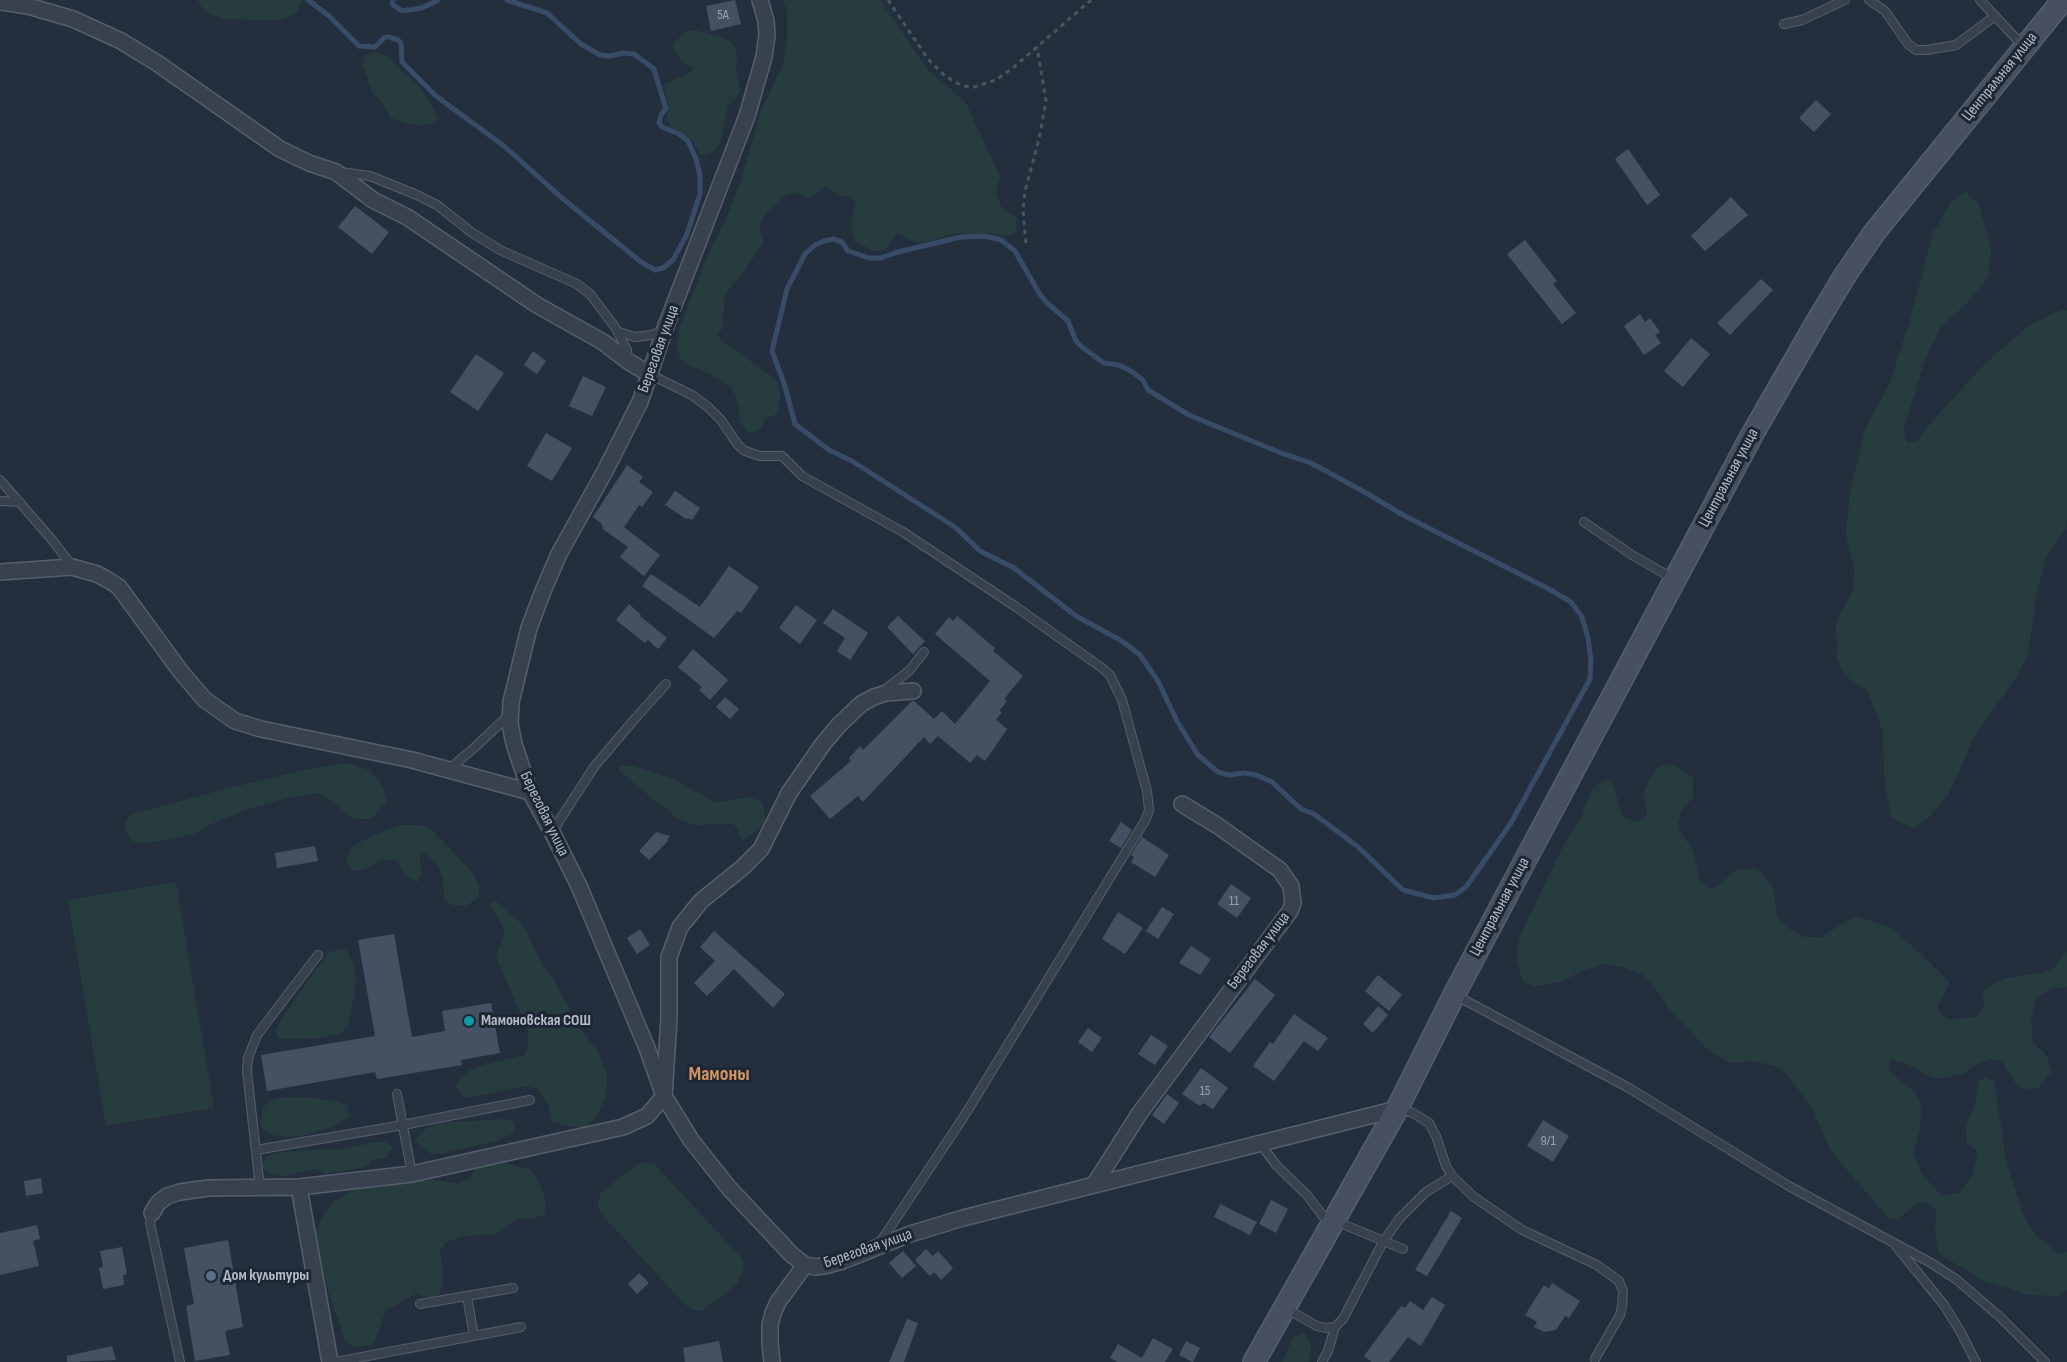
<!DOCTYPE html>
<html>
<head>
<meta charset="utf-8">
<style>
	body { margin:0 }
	canvas { display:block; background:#242f3e }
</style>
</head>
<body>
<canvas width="2067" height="1362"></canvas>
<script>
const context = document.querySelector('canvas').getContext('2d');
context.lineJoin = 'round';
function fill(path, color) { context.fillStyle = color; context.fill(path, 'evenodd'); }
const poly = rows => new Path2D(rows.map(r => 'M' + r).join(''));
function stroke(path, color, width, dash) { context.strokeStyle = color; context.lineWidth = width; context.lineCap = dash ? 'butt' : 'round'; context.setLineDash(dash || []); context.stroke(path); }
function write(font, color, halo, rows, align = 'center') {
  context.font = font + ' "Sofia Sans Condensed",sans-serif'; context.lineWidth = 6; context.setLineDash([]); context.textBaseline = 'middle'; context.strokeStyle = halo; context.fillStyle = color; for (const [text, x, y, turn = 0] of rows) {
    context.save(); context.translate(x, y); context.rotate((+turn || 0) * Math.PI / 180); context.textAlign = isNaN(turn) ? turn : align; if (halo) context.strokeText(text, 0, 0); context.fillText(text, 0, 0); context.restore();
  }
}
fill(poly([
	[198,0,302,0,297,12,283,20,222,19,203,10],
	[783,0,880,0,927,69,965,101,1000,176,996,191,1000,205,1006,212,1013,214,1017,220,1016,232,1010,236,987,233,952,234,923,243,911,241,897,233,885,250,874,251,856,242,853,236,851,224,856,203,851,197,840,195,824,186,812,197,806,197,798,192,785,196,766,213,759,227,764,241,741,276,729,289,724,300,723,327,718,334,720,339,771,376,777,382,780,393,779,411,773,416,765,418,762,428,752,433,747,432,740,421,739,406,734,391,721,379,693,367,680,358,677,346,679,329,708,255,725,221,740,183,761,111,783,64,787,38,787,12],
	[695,30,726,39,734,45,737,56,736,70,741,91,733,101,728,104,721,141,715,150,707,155,700,155,692,140,670,127,666,118,669,110,664,85,692,71,693,68,681,60,674,51,673,43,688,31],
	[376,52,390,57,398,68,420,86,438,118,432,123,421,125,406,123,391,118,384,105,372,92,363,65,365,56],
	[1966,192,1979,204,1991,248,1988,277,1970,300,1941,327,1925,359,1903,432,1907,443,1918,441,1933,420,1986,363,2028,326,2059,311,2067,310,2067,520,2066,529,2046,556,2035,602,2028,655,2015,679,1974,737,1949,794,1930,816,1914,829,1891,817,1884,777,1883,732,1868,691,1843,674,1837,657,1836,621,1852,592,1855,574,1846,534,1850,492,1865,429,1889,385,1910,320,1933,233,1952,201],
	[347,763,369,770,382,784,387,801,372,819,354,819,320,793,291,797,255,807,219,820,193,834,174,839,146,843,132,841,125,830,125,824,130,815,217,791,304,770],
	[1665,764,1677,766,1693,778,1693,798,1683,807,1678,822,1680,831,1694,852,1699,879,1708,888,1716,887,1737,870,1757,868,1773,887,1777,916,1788,928,1805,937,1821,937,1855,916,1889,927,1909,943,1950,982,1938,1006,1940,1014,1950,1020,1978,1016,1984,1006,1983,993,1987,987,2006,978,2042,973,2055,967,2067,950,2067,987,2053,988,2036,997,2031,1022,2033,1043,2046,1054,2052,1071,2038,1088,2023,1089,2017,1086,2002,1061,1991,1059,1978,1063,1964,1073,1943,1078,1933,1078,1903,1062,1891,1060,1888,1069,1894,1076,1916,1092,1921,1108,1920,1130,1914,1152,1922,1175,1942,1196,1959,1193,1971,1178,1978,1152,1967,1143,1966,1125,1975,1104,1978,1082,1986,1077,1994,1081,2006,1160,2023,1215,2038,1238,2060,1254,2067,1252,2067,1289,2059,1296,2028,1295,1984,1281,1939,1254,1935,1232,1936,1210,1929,1204,1919,1202,1897,1220,1889,1219,1831,1151,1813,1110,1787,1074,1775,1066,1754,1061,1730,1063,1705,1047,1668,1007,1655,988,1642,974,1623,967,1603,964,1581,971,1561,982,1534,986,1523,981,1516,961,1519,938,1561,850,1582,816,1590,792,1605,779,1612,782,1623,817,1638,823,1645,817,1647,814,1644,795,1648,782,1658,767],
	[621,766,632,766,676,780,716,803,747,797,758,800,763,804,766,823,744,840,740,837,736,826,731,824,693,825,677,818,618,770],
	[400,825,421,825,432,830,472,872,479,885,479,897,466,906,452,905,444,899,443,879,437,864,426,853,419,853,422,873,418,882,404,875,396,860,381,860,365,869,353,871,346,860,350,848,372,836],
	[176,882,214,1108,106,1126,68,900],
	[491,901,497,902,517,919,526,930,542,965,554,980,579,1027,599,1053,607,1075,606,1096,596,1117,582,1129,552,1122,548,1105,538,1089,526,1086,479,1096,464,1097,456,1086,467,1072,480,1066,524,1055,528,1048,528,1031,496,957,504,935,504,929,490,905],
	[345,949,352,960,356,979,353,1001,348,1025,341,1033,321,1038,280,1039,275,1032,278,1025,311,976,329,952],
	[305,1097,335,1101,347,1105,349,1117,338,1124,307,1135,287,1137,273,1135,261,1128,262,1108,276,1098],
	[504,1119,513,1121,516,1128,512,1134,496,1141,444,1153,431,1154,416,1141,419,1134,427,1128,440,1123],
	[377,1142,386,1142,392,1148,387,1158,372,1160,369,1164,360,1168,347,1171,326,1173,314,1169,284,1176,272,1175,266,1172,262,1165,266,1157,280,1152,340,1149],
	[499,1161,531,1170,541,1186,545,1200,545,1214,532,1219,518,1218,495,1234,463,1236,447,1242,440,1249,443,1282,439,1294,430,1298,417,1293,385,1311,380,1329,373,1344,356,1348,345,1340,328,1291,315,1245,317,1228,324,1214,334,1201,360,1187,431,1179,457,1184,470,1178,476,1168],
	[645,1163,655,1165,742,1258,744,1266,737,1284,705,1309,699,1311,691,1309,684,1303,600,1213,598,1204,600,1194,637,1164],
	[1304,1333,1309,1340,1311,1347,1309,1362,1282,1362,1293,1337]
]), '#263c3f');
stroke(poly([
	[308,0,329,16,359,46,375,47,385,37,389,37,398,40,401,43,402,62,436,96,504,146,562,198,641,262,655,270,663,268,673,260,687,234,700,194,700,175,696,159,688,141,679,134,662,127,659,123,661,115,666,109,654,69,634,54,623,53,610,56,600,55,581,44,547,13,507,0],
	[393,0,392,4,402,11,422,8,438,0],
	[985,236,1001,240,1015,251,1039,293,1046,302,1068,321,1076,341,1082,347,1104,363,1119,365,1131,371,1143,380,1148,390,1189,415,1281,453,1311,463,1361,490,1403,515,1549,589,1571,602,1582,617,1588,638,1591,661,1590,679,1511,823,1466,887,1455,895,1434,898,1403,890,1357,846,1314,814,1301,809,1272,782,1256,775,1244,773,1229,775,1218,772,1198,755,1177,721,1158,681,1140,655,1122,641,1076,616,1014,568,980,551,955,527,852,461,829,450,795,424,784,383,772,351,787,289,805,254,815,245,824,241,834,239,842,242,848,251,869,258,881,258,898,252,961,237,985,236]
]), '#394c67', 5);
fill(poly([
	[735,0,741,24,711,31,706,6],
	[1816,100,1831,114,1814,132,1799,118],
	[1628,149,1660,195,1647,205,1615,159],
	[1731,197,1748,215,1705,251,1691,236],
	[355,206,389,232,372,254,338,227],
	[1525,240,1557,281,1553,284,1576,313,1562,324,1507,254],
	[1761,279,1773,290,1730,335,1717,323],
	[1640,314,1645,322,1650,318,1660,332,1655,335,1661,343,1644,355,1624,326],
	[1691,338,1710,354,1683,387,1664,371],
	[533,351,546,361,537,374,524,365],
	[476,354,504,373,478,411,450,392],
	[583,376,606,387,592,416,569,406],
	[546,433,572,448,552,481,527,466],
	[627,465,643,477,639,482,653,492,642,507,639,505,624,527,660,555,644,576,620,557,628,547,603,529,602,524,593,517],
	[675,491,700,508,692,520,688,518,686,519,665,505],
	[729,566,759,587,741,613,737,611,714,638,642,586,651,574,700,607],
	[629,604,641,615,640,616,667,638,658,649,648,640,645,643,616,620],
	[796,605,817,620,800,644,779,628],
	[833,609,868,633,850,660,837,651,845,638,823,623],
	[898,616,925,641,913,654,887,627],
	[957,616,995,648,993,651,1023,676,1004,699,1007,701,999,711,1002,712,996,720,1007,729,985,761,977,755,970,763,938,736,930,744,924,737,863,802,858,796,830,819,810,796,851,761,849,758,860,746,863,750,912,701,914,701,934,719,942,711,955,724,990,681,935,634,949,617,953,621],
	[693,649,728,680,710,700,699,690,702,687,678,667],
	[725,697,739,709,730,719,716,707],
	[1121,822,1132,830,1121,848,1109,841],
	[656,832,670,836,667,840,668,841,649,860,639,851],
	[1142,837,1169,855,1155,877,1131,862,1134,857,1131,855],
	[315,846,318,861,277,868,275,853],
	[1231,884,1251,898,1237,918,1217,904],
	[1162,907,1174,914,1158,939,1146,931],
	[1118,912,1143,928,1125,954,1102,939],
	[640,929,650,945,637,954,627,938],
	[714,931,785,994,773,1008,734,969,707,996,694,983,715,961,700,947],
	[394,934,412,1037,445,1031,442,1011,491,1003,500,1053,461,1060,462,1065,377,1079,375,1072,267,1091,261,1055,375,1036,358,940],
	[1191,946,1211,959,1200,975,1179,963],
	[1378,975,1402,995,1389,1011,1365,991],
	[1255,979,1275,995,1230,1053,1209,1037],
	[1378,1006,1388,1015,1373,1033,1363,1024],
	[1294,1014,1328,1038,1318,1051,1304,1041,1274,1081,1253,1066,1270,1042,1273,1044],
	[1088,1028,1102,1038,1092,1052,1078,1042],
	[1151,1035,1168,1046,1155,1065,1138,1054],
	[1201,1068,1228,1088,1213,1109,1203,1103,1200,1106,1182,1094],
	[1167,1094,1179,1103,1164,1124,1152,1115],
	[1543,1120,1569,1136,1553,1162,1527,1146],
	[41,1178,43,1193,26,1196,24,1181],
	[1271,1200,1288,1209,1276,1233,1259,1224],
	[1220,1204,1257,1222,1250,1235,1214,1217],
	[1451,1211,1462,1218,1427,1276,1415,1270],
	[37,1225,40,1239,33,1241,39,1266,0,1275,0,1233],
	[228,1240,243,1327,225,1331,230,1355,195,1361,186,1306,194,1304,184,1248],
	[122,1247,127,1274,123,1275,124,1285,103,1289,99,1268,103,1267,100,1251],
	[926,1249,933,1256,938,1251,953,1268,941,1280,934,1272,930,1276,915,1260],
	[903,1251,916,1266,902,1278,889,1263],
	[639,1273,649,1283,637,1294,628,1284],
	[1552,1283,1580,1301,1569,1318,1565,1316,1556,1330,1544,1332,1534,1327,1537,1322,1525,1315,1544,1285,1549,1289],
	[1432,1297,1445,1305,1421,1346,1408,1337,1389,1362,1372,1362,1364,1356,1401,1306,1405,1308,1410,1301,1423,1310],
	[907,1319,918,1323,904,1362,889,1362],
	[1153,1338,1173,1349,1165,1362,1118,1362,1110,1358,1118,1344,1142,1358],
	[719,1341,723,1362,685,1362,683,1348],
	[1186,1341,1200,1348,1193,1362,1179,1355],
	[112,1346,116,1360,67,1362,67,1356]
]), '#455162');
const lane = poly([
	[1869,0,1885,11,1908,44,1916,50,1927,50,1956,45,1995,16],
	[1980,0,2024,47],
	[1784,24,1802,20,1845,0],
	[340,172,370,176,417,195,437,205,471,232,500,250,577,284,590,294,615,327,627,350,628,361],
	[619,332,635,337,651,335,663,331],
	[651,375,692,395,708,407,721,420,738,445,745,451,760,456,782,456,802,476,903,532,1016,607,1102,668,1110,675,1122,700,1147,791,1149,810,1146,819,963,1118,879,1244],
	[0,480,53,541,72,566],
	[0,501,20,502],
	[1584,522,1632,555,1674,579],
	[883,691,909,671,924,652],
	[449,769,474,748,509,715],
	[552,832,594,767,632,722,666,684],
	[1455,995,1629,1088,1787,1185,1931,1263,1957,1280,2000,1317,2045,1362],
	[397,1094,412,1174],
	[1399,1109,1413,1113,1429,1123,1436,1136,1446,1166,1452,1176,1474,1197,1522,1230,1597,1265,1619,1281,1623,1291,1622,1307,1620,1315,1595,1359],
	[1260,1143,1276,1165,1307,1195,1329,1224],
	[256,1150,403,1125,530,1100],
	[260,1188,247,1071,248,1058,257,1035,318,955],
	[152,1213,150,1223,180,1362],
	[1335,1221,1403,1249],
	[1896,1246,1944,1305,1960,1331,1976,1362],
	[467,1296,474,1336],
	[420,1304,513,1288],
	[1287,1309,1317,1326,1325,1328,1335,1327,1343,1319,1383,1242,1399,1219,1426,1192,1452,1176],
	[336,1362,521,1327],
	[1322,1362,1328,1351,1335,1327]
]);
const street = poly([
	[760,0,766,21,767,35,764,57,747,116,667,323,640,402,605,471,559,554,543,591,529,628,511,702,510,724,514,744,530,792,552,832,579,886,647,1048,664,1096,691,1140,729,1188,791,1254,805,1265,816,1267,828,1265,843,1261,910,1234,963,1218,1397,1109],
	[0,2,28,6,73,19,121,41,157,63,280,149,309,163,336,172,373,200,407,217,537,305,603,342,629,362,651,375],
	[0,572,72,567,97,574,108,580,119,587,181,672,205,700,235,721,261,729,412,760,530,792],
	[1094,1185,1139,1114,1290,911,1293,903,1291,886,1280,870,1218,826,1182,804],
	[299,1187,330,1362],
	[152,1213,158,1203,167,1196,180,1192,209,1188,299,1187,412,1174,623,1127,647,1116,664,1096,669,1020,669,957,680,927,701,901,742,868,761,849,789,793,823,744,838,726,861,704,874,697,886,693,913,691],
	[772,1362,770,1343,770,1325,773,1313,778,1302,805,1265]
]);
const secondary = poly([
	[1254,1362,1397,1109,1454,995,1526,859,1753,433,1818,320,1844,277,1874,233,2063,0]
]);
stroke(lane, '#565f6c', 10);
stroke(street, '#565f6c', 18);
stroke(secondary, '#565f6c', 24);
stroke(poly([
	[888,0,928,59,943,74,954,82,965,86,974,87,996,80,1014,67,1091,0],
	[1026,243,1023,211,1025,191,1039,139,1046,101,1037,47]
]), '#44595c', 3, [4.5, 4.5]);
stroke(lane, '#38414e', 8);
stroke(street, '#38414e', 15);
stroke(secondary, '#465061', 21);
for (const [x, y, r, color] of [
	[469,1021,6,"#0f9aa8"],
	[211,1276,6,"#5c6f8a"]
]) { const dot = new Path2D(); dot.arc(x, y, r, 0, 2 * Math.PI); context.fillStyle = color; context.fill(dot); stroke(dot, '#1d2633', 2); }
write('14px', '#98a1af', null, [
	["5А",723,15],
	["11",1234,901],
	["15",1205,1091],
	["9/1",1548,1141]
]);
write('16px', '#b4bcc9', '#1d2633', [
	["Центральная улица",2000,77,-51],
	["Береговая улица",659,349,-70],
	["Центральная улица",1729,478,-62],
	["Береговая улица",544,814,64],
	["Центральная улица",1500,907,-62],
	["Береговая улица",1259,951,-53],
	["Береговая улица",868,1249,-19]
]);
write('bold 16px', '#b4bcc9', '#1d2633', [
	["Мамоновская СОШ",481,1021],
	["Дом культуры",223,1276]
], 'left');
write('bold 20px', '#d59563', '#1d2633', [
	["Мамоны",719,1075]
]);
</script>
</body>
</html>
